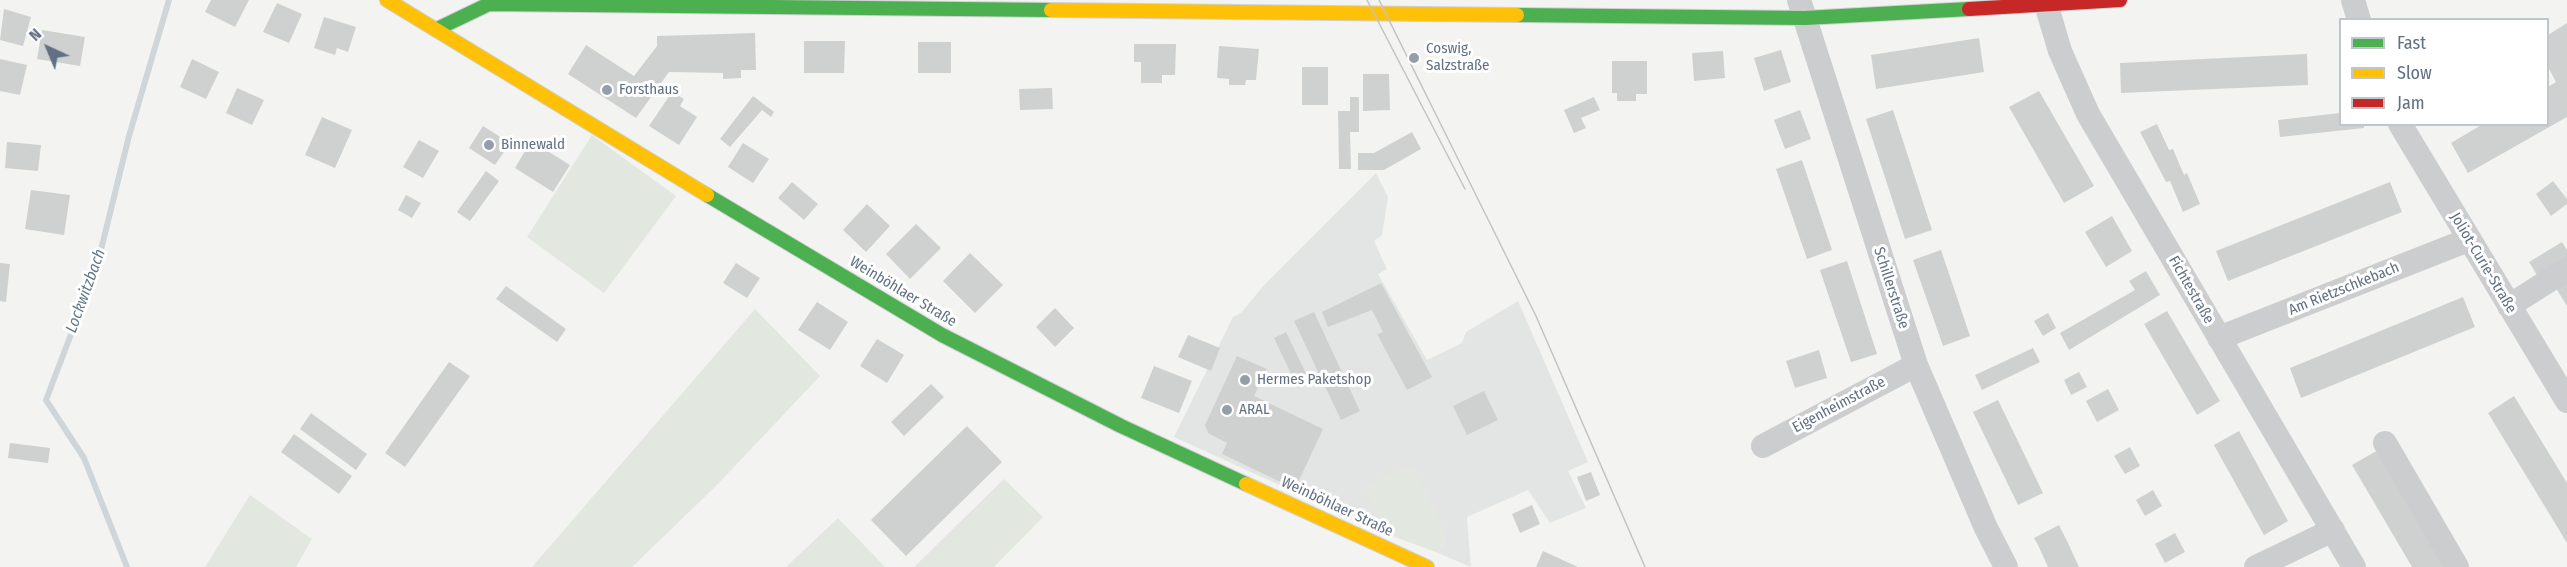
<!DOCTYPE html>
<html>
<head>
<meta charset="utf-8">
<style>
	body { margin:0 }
	#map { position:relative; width:2567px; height:567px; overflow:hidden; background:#f3f4f1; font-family:"Fira Sans Condensed",sans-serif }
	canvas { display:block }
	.legend { position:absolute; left:2339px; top:18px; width:210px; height:108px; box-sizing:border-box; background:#fff; border:2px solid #c0c6ce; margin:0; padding:8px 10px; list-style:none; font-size:18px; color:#617084 }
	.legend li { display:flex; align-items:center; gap:12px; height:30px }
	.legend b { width:30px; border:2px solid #c0c6ce }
	.north { position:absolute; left:18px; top:18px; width:60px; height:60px; -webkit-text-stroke:4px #fff; paint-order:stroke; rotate:316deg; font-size:16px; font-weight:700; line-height:24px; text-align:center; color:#617084 }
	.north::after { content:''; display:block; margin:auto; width:21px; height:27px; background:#617084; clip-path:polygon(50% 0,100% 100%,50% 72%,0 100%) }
</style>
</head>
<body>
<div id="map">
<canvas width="2567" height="567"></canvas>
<ul class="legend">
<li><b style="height:8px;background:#4caf50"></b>Fast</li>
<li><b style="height:8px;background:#ffc107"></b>Slow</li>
<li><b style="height:8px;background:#c62828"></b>Jam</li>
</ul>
<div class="north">N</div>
</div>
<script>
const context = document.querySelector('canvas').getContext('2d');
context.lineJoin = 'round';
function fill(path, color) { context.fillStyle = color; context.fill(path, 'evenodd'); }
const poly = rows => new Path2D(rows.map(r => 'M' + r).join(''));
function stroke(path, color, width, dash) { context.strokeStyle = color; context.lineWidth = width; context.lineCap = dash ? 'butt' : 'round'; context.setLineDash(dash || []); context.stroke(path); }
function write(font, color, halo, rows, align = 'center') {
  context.font = font + ' "Fira Sans Condensed",sans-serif'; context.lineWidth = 6; context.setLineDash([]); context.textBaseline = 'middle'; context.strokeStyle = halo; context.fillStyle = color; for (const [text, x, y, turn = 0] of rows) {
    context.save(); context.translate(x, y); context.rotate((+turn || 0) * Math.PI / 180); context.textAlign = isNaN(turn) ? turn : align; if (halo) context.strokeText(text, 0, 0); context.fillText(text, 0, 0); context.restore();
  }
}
fill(poly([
	[1376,173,1388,197,1382,235,1374,241,1387,269,1378,274,1427,360,1462,343,1466,332,1518,301,1588,462,1568,471,1586,508,1550,523,1528,490,1467,517,1471,567,1438,553,1446,538,1387,534,1174,437,1233,317,1241,313,1264,285]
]), '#e3e5e4');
fill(poly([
	[592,135,676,196,604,293,527,237],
	[755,309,820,376,717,485,632,567,532,567],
	[1402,468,1414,469,1440,519,1446,538,1438,553,1387,534,1364,486],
	[1004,479,1043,517,994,567,914,567],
	[250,495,312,539,296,567,205,567],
	[838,518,885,567,786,567]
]), '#e2e7df');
stroke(poly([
	[127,567,84,458,46,400,97,266,129,136,169,0]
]), '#cfd6da', 6);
fill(poly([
	[211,0,249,0,235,27,205,12],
	[277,3,302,14,289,43,263,32],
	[4,9,31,17,23,46,0,40],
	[324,17,356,27,348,52,337,48,335,55,314,48],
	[2567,23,2567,117,2468,173,2451,143,2483,124,2548,124,2548,87,2556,82,2548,67,2548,35],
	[42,30,85,37,80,66,37,59],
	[755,33,756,70,741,70,741,78,723,79,723,73,669,72,636,118,568,74,586,45,634,76,657,46,657,36],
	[1979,38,1984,72,1876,89,1871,55],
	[804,41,845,41,844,73,804,73],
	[918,42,951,42,951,73,918,73],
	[1134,44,1176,44,1175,75,1162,75,1162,83,1141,83,1141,62,1134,62],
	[1219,46,1259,49,1256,80,1246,80,1245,85,1229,85,1229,79,1217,78],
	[1781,50,1791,82,1764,91,1754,58],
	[1723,51,1725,78,1694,81,1692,53],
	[2307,54,2308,85,2121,93,2120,63],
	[0,59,27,65,20,95,0,91],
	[192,59,219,72,206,99,180,87],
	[1612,61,1647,61,1647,94,1636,94,1636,101,1617,101,1617,93,1612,93],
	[1302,67,1328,67,1328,105,1302,105],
	[1363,74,1389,74,1390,110,1363,111],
	[237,88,264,100,252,125,226,113],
	[1052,88,1053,109,1020,110,1019,89],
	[2039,91,2094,186,2064,203,2009,107],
	[672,92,684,99,680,106,697,117,679,145,649,126],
	[753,96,774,112,771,117,762,110,730,147,720,139],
	[1350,97,1359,97,1359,132,1350,132,1351,169,1339,169,1338,111,1350,111],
	[1594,97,1600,110,1581,118,1586,128,1574,133,1564,110],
	[1800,110,1811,139,1785,149,1774,120],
	[1893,110,1932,230,1905,239,1866,119],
	[2340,113,2340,124,2364,124,2364,128,2280,137,2278,120],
	[322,117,352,130,335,168,305,155],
	[2157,124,2169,150,2173,149,2184,175,2187,173,2200,204,2183,212,2170,181,2166,182,2140,132],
	[483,126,510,143,495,165,469,148],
	[1412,132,1421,149,1384,170,1358,170,1358,153,1374,153],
	[419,140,439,151,423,178,403,167],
	[531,141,570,165,553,192,515,168],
	[7,142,41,145,38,171,5,168],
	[743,143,769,159,753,183,728,167],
	[1802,160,1832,250,1807,259,1776,169],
	[486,171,499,181,470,221,457,212],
	[2553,181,2567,199,2567,204,2551,216,2536,194],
	[792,182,818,204,804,220,778,198],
	[2390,182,2402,212,2228,281,2216,251],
	[31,190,70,195,64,235,25,229],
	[406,195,421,203,412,218,398,210],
	[867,204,890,226,866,252,843,230],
	[2112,216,2132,251,2106,267,2085,232],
	[916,224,941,248,910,279,886,254],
	[2562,242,2567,250,2567,259,2538,277,2529,262],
	[1941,250,1970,336,1943,346,1913,260],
	[970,253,1003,285,975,313,943,281],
	[1847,261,1877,354,1851,362,1820,270],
	[0,263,10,264,6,302,0,301],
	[736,263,760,278,747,298,723,283],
	[2146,271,2160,295,2069,350,2060,333,2135,290,2129,281],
	[2567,277,2567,306,2554,285],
	[1381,283,1432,377,1407,390,1377,334,1383,332,1372,310,1328,327,1322,312],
	[506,286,566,329,557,342,496,299],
	[2463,297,2475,327,2301,398,2290,368],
	[817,302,848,322,830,350,798,330],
	[1055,308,1074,328,1055,347,1036,327],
	[2167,311,2220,401,2197,415,2144,324],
	[1314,312,1360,411,1341,420,1294,321],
	[2048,313,2056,328,2043,336,2034,321],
	[1286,332,1310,382,1298,388,1274,338],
	[1188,335,1220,348,1211,371,1178,357],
	[877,339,904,355,887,383,860,366],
	[2033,348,2040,362,1982,390,1975,375],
	[1819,350,1827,378,1795,388,1786,361],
	[1237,356,1267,369,1254,396,1323,429,1295,489,1222,454,1227,443,1208,433,1205,425],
	[449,362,470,376,405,467,385,453],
	[1154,366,1192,381,1179,413,1141,398],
	[2079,372,2087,387,2071,395,2064,380],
	[931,384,944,397,904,436,891,422],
	[2108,389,2119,410,2097,422,2086,401],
	[1484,391,1498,420,1467,435,1453,406],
	[2514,396,2567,483,2567,543,2488,413],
	[1998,400,2043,493,2018,505,1973,412],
	[311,413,367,454,356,470,300,429],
	[967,426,1002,462,906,556,871,520],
	[2239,431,2288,521,2264,535,2214,445],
	[294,434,352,476,339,494,281,452],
	[10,443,50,448,48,463,8,458],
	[2130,447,2140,466,2125,474,2114,456],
	[2380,449,2449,567,2412,567,2352,465],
	[1591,472,1600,495,1586,501,1577,477],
	[2153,490,2162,506,2145,516,2136,500],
	[1532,505,1540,524,1520,533,1512,514],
	[2059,525,2067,541,2079,567,2048,567,2038,545,2034,538],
	[2175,533,2185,552,2165,563,2155,544],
	[1543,551,1578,567,1536,567]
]), '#cfd1d1');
const fast = poly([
	[1517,15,1805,18,1969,9],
	[437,29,489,4,1051,10],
	[707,195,942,335,1121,426,1246,484]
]);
const slow = poly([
	[387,0,707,195],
	[1051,10,1517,15],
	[1246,484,1427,567]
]);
const jam = poly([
	[1969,9,2120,0]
]);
stroke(fast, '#cfd1d2', 16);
stroke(slow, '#cfd1d2', 16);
stroke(jam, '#cfd1d2', 16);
stroke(poly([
	[1799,0,1916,365,1986,528,2006,567],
	[2353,0,2359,20],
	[2046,4,2060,51,2088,114,2354,567],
	[2400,124,2567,401],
	[2509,306,2567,269],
	[2219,338,2468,240],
	[2385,443,2457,567],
	[1763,446,1916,365],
	[2256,567,2333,530]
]), '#cccdce', 24);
stroke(fast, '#4caf50', 14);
stroke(slow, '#ffc107', 14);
stroke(jam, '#c62828', 14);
stroke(poly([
	[1367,0,1465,189],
	[1379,0,1536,316,1645,567]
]), '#c2c3c4', 1.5);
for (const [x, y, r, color] of [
	[1414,58,6,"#949eaa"],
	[607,90,6,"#949eaa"],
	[489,145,6,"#949eaa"],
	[1245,380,6,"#949eaa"],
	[1227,410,6,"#949eaa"]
]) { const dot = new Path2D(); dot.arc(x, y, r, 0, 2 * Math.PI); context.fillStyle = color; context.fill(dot); stroke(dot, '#fff', 2); }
write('15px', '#617084', '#fff', [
	["Coswig,",1426,49],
	["Salzstraße",1426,66],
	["Forsthaus",619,90],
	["Binnewald",501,145],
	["Hermes Paketshop",1257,380],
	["ARAL",1239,410]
], 'left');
write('15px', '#617084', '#fff', [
	["Joliot-Curie-Straße",2483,263,59],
	["Schillerstraße",1891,288,72],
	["Am Rietzschkebach",2344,289,-22],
	["Fichtestraße",2191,290,60],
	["Weinböhlaer Straße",903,292,31],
	["Eigenheimstraße",1839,405,-28],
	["Weinböhlaer Straße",1337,507,25]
]);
write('italic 16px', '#617a89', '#fff', [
	["Lockwitzbach",86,291,-70]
]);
</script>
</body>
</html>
